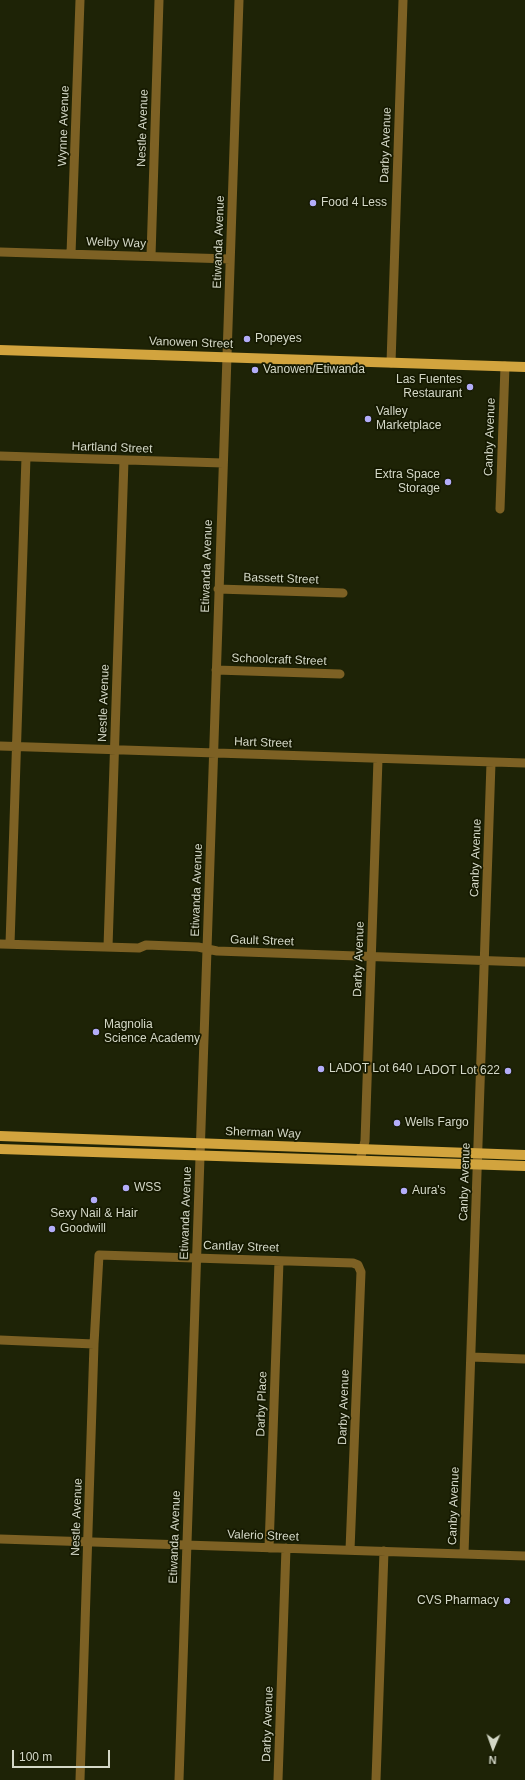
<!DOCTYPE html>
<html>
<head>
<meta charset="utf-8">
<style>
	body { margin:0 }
	#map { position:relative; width:525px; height:1780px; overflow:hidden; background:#1e2306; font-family:Arial,sans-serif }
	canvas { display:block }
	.north { position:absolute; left:473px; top:1728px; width:40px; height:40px; -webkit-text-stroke:3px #151900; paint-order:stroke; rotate:182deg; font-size:11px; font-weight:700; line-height:16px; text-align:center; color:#d4d8c7 }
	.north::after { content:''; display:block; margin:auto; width:14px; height:18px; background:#d4d8c7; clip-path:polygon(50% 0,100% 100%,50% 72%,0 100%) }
	.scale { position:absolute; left:12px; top:1750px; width:98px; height:18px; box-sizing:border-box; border:2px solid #d4d8c7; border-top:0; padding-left:5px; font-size:12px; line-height:14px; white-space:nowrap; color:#d4d8c7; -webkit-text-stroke:3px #151900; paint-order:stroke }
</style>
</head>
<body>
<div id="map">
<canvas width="525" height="1780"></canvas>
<div class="north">N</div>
<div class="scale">100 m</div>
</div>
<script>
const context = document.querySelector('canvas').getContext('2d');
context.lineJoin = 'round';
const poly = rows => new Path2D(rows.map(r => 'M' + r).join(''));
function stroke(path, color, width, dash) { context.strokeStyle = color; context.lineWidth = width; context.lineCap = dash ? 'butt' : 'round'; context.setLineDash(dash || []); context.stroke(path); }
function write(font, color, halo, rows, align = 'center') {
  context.font = font + ' Arial,sans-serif'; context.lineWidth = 3.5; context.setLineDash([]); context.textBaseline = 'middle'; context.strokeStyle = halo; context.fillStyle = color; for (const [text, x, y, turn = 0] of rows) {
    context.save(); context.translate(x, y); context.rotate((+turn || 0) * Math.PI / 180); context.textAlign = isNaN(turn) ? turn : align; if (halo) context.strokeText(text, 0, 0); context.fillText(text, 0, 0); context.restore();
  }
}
stroke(poly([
	[0,252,230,259],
	[71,254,80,0],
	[151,256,159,0],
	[391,363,403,0],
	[0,456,223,463],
	[500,509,505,366],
	[218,589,343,593],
	[216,670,340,674],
	[0,746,525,763],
	[0,944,139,948,146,945,198,947,217,951,525,962],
	[10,944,26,457],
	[108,947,124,460],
	[360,1160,365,1141,378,759],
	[0,1340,94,1344],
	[471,1357,525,1359],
	[0,1539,525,1556],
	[269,1548,279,1261],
	[464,1554,491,763],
	[80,1780,94,1344,99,1255,353,1263,358,1265,361,1272,350,1550],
	[179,1780,239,0],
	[278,1780,286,1548],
	[376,1780,384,1551]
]), '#7d6124', 9);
stroke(poly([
	[0,350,525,367],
	[0,1136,525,1155],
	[0,1149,525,1166]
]), '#d2a43e', 10);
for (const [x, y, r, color] of [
	[313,203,4,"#b3adf9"],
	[247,339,4,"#b3adf9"],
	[255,370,4,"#b3adf9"],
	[470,387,4,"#b3adf9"],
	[368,419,4,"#b3adf9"],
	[448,482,4,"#b3adf9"],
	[96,1032,4,"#b3adf9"],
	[321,1069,4,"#b3adf9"],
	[508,1071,4,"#b3adf9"],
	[397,1123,4,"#b3adf9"],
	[126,1188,4,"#b3adf9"],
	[404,1191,4,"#b3adf9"],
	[94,1200,4,"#b3adf9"],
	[52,1229,4,"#b3adf9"],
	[507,1601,4,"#b3adf9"]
]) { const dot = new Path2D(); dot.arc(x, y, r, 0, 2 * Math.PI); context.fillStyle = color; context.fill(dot); stroke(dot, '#151900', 1.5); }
write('12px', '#d4d8c7', '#151900', [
	["Wynne Avenue",64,126,-88],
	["Nestle Avenue",143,128,-88],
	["Darby Avenue",386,145,-88],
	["Etiwanda Avenue",219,242,-88],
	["Welby Way",116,243,2],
	["Vanowen Street",191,343,2],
	["Canby Avenue",490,437,-88],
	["Hartland Street",112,448,2],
	["Etiwanda Avenue",207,566,-88],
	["Bassett Street",281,579,2],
	["Schoolcraft Street",279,660,2],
	["Nestle Avenue",104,703,-88],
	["Hart Street",263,743,2],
	["Canby Avenue",476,858,-88],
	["Etiwanda Avenue",197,890,-88],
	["Gault Street",262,941,2],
	["Darby Avenue",359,959,-88],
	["Sherman Way",263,1133,2],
	["Canby Avenue",465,1182,-88],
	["Etiwanda Avenue",186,1213,-88],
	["Cantlay Street",241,1247,2],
	["Darby Place",262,1404,-88],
	["Darby Avenue",344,1407,-88],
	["Canby Avenue",454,1506,-88],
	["Nestle Avenue",77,1517,-88],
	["Valerio Street",263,1536,2],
	["Etiwanda Avenue",175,1537,-88],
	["Darby Avenue",268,1724,-88]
]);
write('12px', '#d4d8c7', '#151900', [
	["Food 4 Less",321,203],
	["Popeyes",255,339],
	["Vanowen/Etiwanda",263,370],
	["Las Fuentes",462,380,"right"],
	["Restaurant",462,394,"right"],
	["Valley",376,412],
	["Marketplace",376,426],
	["Extra Space",440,475,"right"],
	["Storage",440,489,"right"],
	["Magnolia",104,1025],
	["Science Academy",104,1039],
	["LADOT Lot 640",329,1069],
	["LADOT Lot 622",500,1071,"right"],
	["Wells Fargo",405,1123],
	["WSS",134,1188],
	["Aura's",412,1191],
	["Sexy Nail & Hair",94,1214,"center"],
	["Goodwill",60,1229],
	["CVS Pharmacy",499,1601,"right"]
], 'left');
</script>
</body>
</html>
